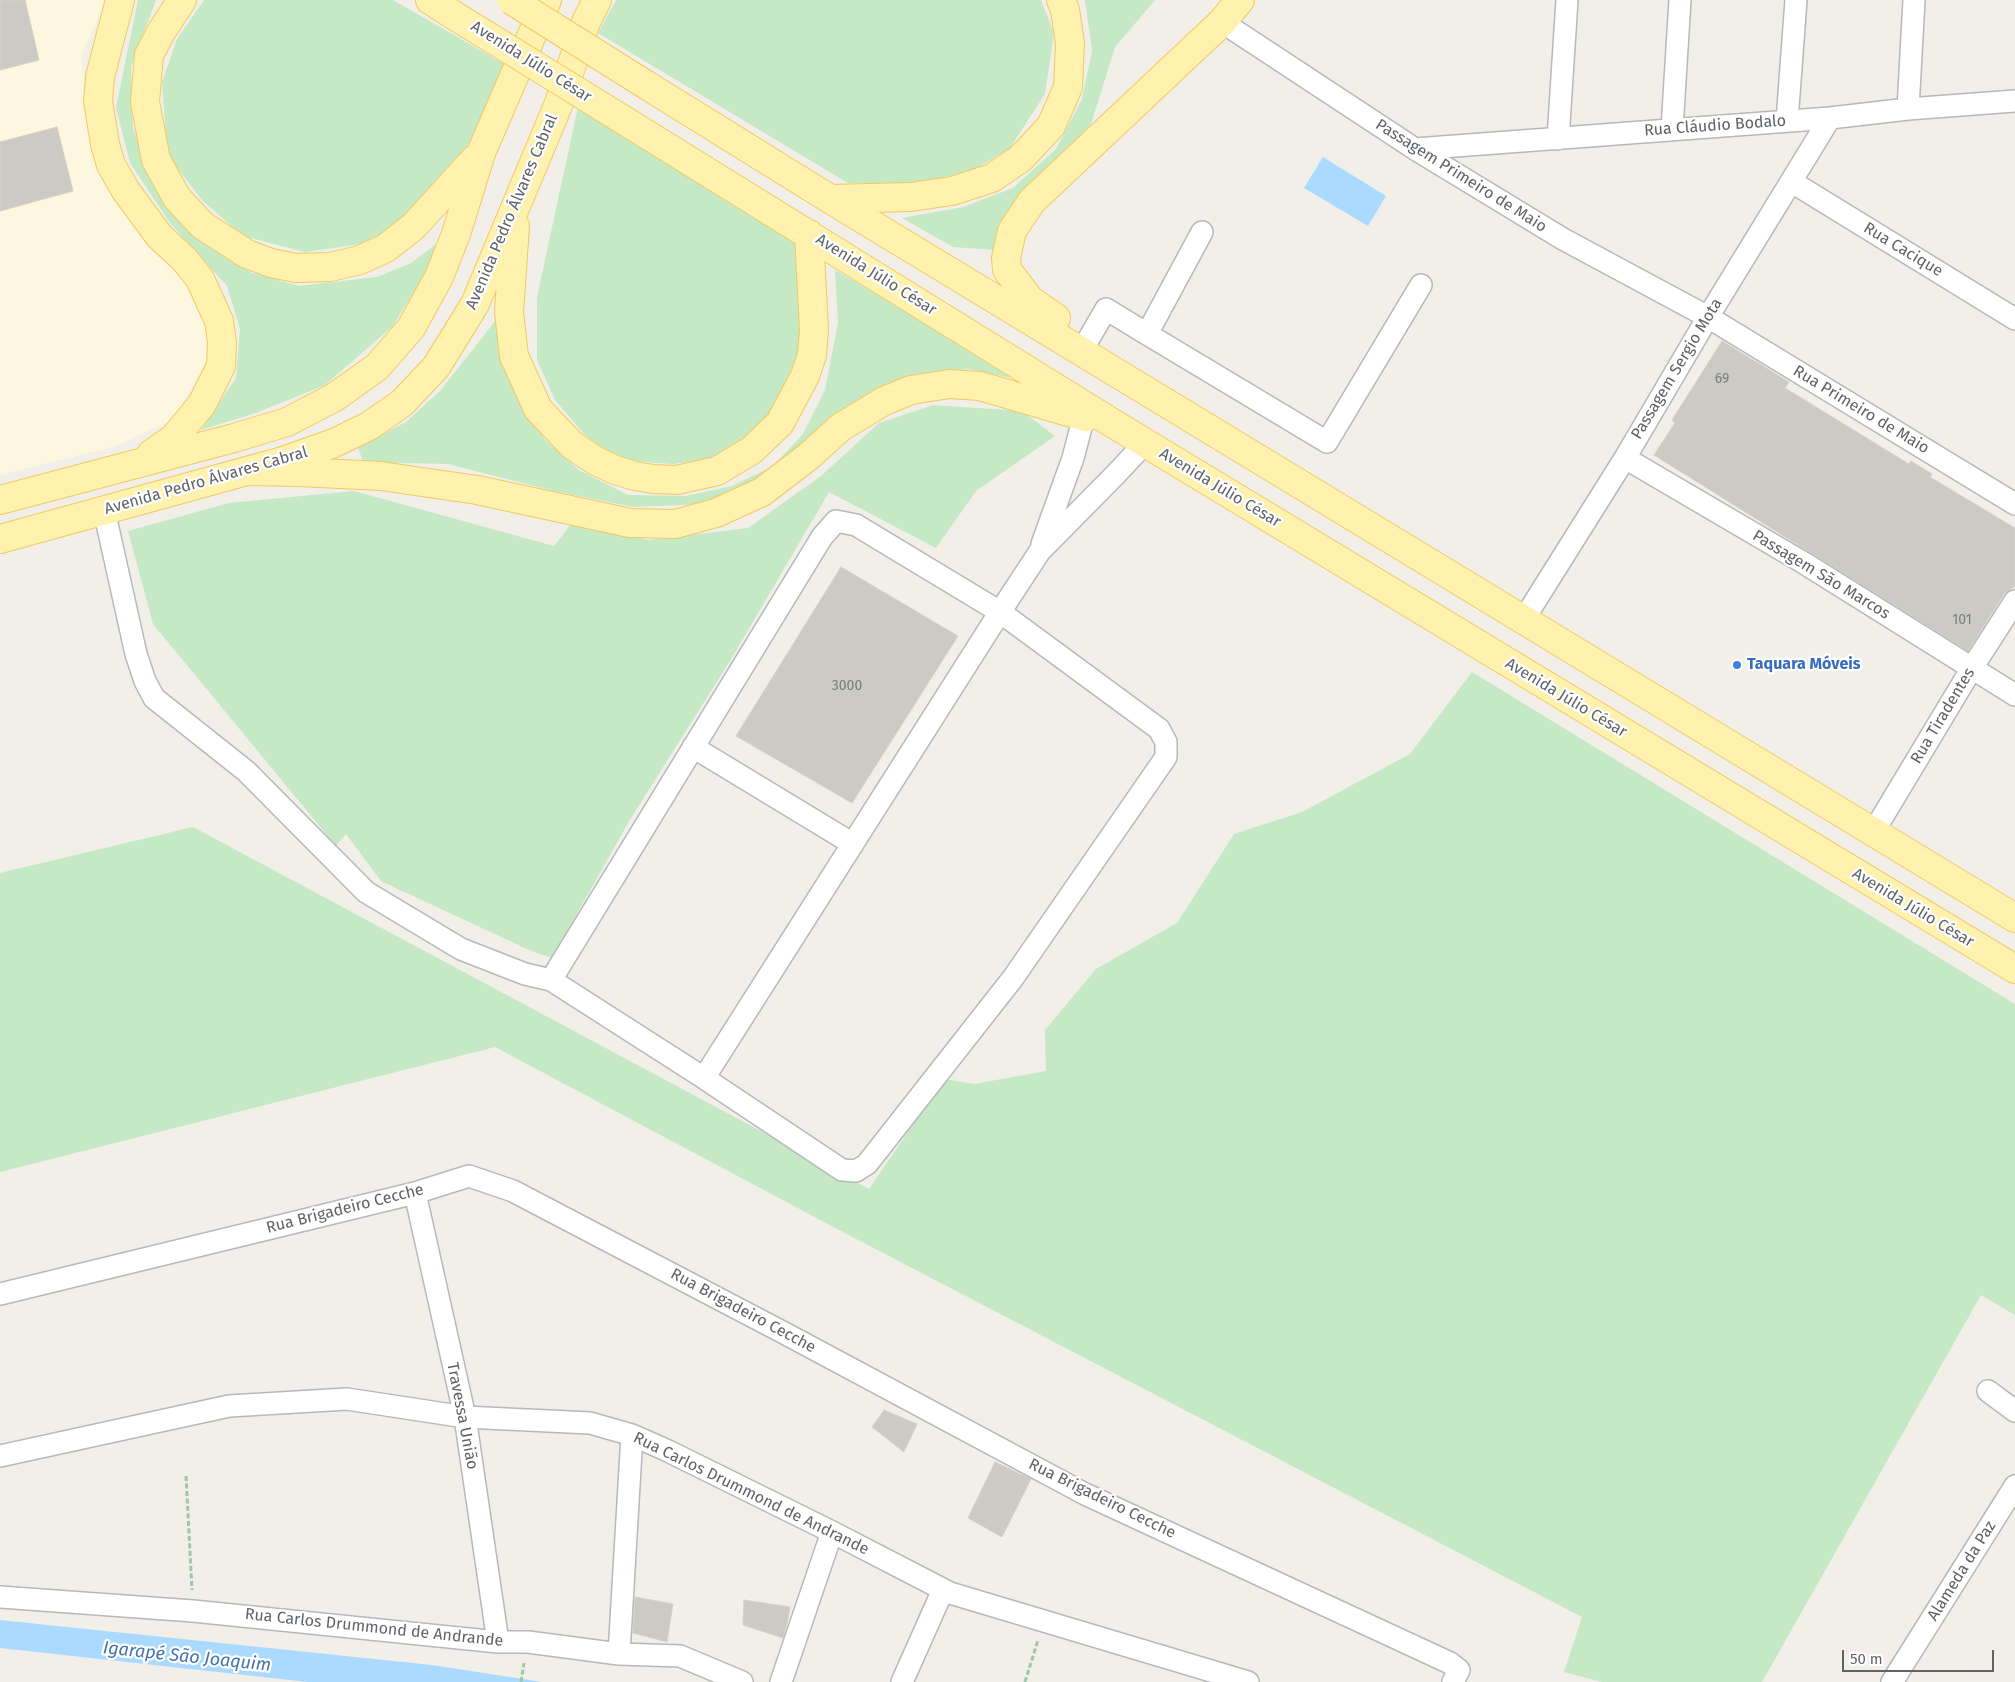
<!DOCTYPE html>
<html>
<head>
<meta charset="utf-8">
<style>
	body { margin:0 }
	#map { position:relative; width:2015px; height:1682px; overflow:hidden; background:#f1efe8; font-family:"Fira Sans",sans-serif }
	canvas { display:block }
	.scale { position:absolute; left:1842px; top:1650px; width:152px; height:22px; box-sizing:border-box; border:2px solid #5f6368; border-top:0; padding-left:6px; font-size:15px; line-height:18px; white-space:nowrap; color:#5f6368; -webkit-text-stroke:4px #fff; paint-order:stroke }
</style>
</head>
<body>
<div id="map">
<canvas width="2015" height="1682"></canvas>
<div class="scale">50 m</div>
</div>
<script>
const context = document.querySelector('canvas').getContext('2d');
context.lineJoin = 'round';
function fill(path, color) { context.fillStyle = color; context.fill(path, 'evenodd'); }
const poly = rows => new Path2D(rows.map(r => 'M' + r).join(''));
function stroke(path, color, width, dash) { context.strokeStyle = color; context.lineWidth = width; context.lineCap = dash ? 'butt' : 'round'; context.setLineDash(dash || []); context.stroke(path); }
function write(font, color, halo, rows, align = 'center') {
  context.font = font + ' "Fira Sans",sans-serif'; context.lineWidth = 4.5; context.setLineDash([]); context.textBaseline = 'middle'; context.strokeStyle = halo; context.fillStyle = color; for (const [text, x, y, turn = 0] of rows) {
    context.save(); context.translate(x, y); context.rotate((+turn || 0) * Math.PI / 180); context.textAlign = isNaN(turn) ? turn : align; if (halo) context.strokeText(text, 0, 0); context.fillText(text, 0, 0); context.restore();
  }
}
fill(poly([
	[0,0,106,0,81,56,94,158,123,209,203,302,209,357,174,419,116,446,0,475]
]), '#fef7e0');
fill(poly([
	[138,0,156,0,131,67,133,128,152,181,193,237,252,273,299,286,377,277,411,263,448,235,393,326,325,385,256,413,201,430,236,378,240,329,227,286,170,223,130,163,116,108],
	[204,0,393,0,506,65,460,161,408,221,360,244,305,252,243,236,203,201,167,155,162,82,177,39],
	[616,0,1041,0,1054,33,1045,94,1010,148,977,168,913,186,848,183,598,33],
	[1085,0,1155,0,1115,47,1091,124,1000,224,995,250,953,247,902,218,963,207,1013,188,1056,149,1082,99,1092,51],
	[578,107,800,246,806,322,799,366,768,422,718,458,672,464,618,460,585,435,555,400,537,360,537,297],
	[835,270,1026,381,969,369,915,374,847,412,748,489,707,504,633,507,554,491,448,464,363,462,358,447,406,422,440,391,500,315,509,370,545,440,579,470,628,495,686,496,732,486,773,466,803,434,825,390,838,323],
	[933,405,1022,411,1055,436,976,491,936,548,829,492,733,656,628,823,552,958,529,950,381,881,346,834,336,846,153,624,128,531,229,503,354,491,554,546,572,523,648,540,748,528,821,476,879,423],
	[1472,672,2015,1004,2015,1315,1981,1295,1762,1682,1602,1682,1564,1672,1582,1617,841,1231,495,1047,0,1172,0,873,193,827,869,1189,944,1079,974,1084,1046,1071,1045,1030,1096,969,1177,923,1234,834,1302,812,1410,754]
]), '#c5e8c5');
fill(poly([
	[1323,157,1386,196,1368,226,1304,188],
	[0,1620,432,1665,542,1682,308,1682,0,1648]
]), '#aadaff');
const building = poly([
	[0,0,25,0,39,60,0,70,0,0],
	[57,127,73,191,0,211,0,142,57,127],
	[1722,341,1789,382,1785,388,1909,464,1911,461,1932,474,1930,477,2015,528,2015,586,2004,594,1968,651,1654,455,1675,423,1672,420,1722,341],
	[841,567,958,636,852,803,736,736,841,567],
	[884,1410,917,1424,904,1452,872,1427,884,1410],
	[995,1462,1031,1479,1002,1537,968,1518,995,1462],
	[635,1597,673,1604,667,1642,633,1633,635,1597],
	[744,1600,790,1607,787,1624,783,1638,743,1625,744,1600]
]);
fill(building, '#cccac5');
stroke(building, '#d6d1c6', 1);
const minor = poly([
	[1222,22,1415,149,1563,239,1708,317,2015,504],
	[1908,109,1914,0],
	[1787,121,1796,0],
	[1672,129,1680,0],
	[1558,139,1567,0],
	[1415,149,1830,118,1908,109,2015,101],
	[1792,182,2015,319],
	[1147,334,1327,442,1421,285],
	[1088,340,1106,309,1147,334,1202,232],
	[1625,458,1804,563,2015,695],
	[104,510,136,654,145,681,154,698,246,771,366,892,461,949,525,974,551,980,822,537,836,521,856,525,1000,612,1159,729,1166,742,1166,757,1013,978,867,1164,856,1171,842,1170,704,1078,1000,612,1040,551,1116,474,1145,443],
	[1042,544,1073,458,1084,416],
	[1524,619,1625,458,1708,317,1830,118],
	[693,747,853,844],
	[1874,831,1972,668,2015,601],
	[551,980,704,1078],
	[415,1193,465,1417,498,1642],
	[0,1294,415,1193,469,1176,513,1191,788,1335,1085,1494,1450,1663,1459,1670,1453,1682],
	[1988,1391,2015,1411],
	[0,1456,229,1406,347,1399,465,1417,590,1423,632,1435,666,1450,832,1532,950,1593,1248,1682],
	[0,1597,193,1611,498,1642,528,1642,619,1654,680,1656,742,1682],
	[619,1654,632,1435],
	[781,1682,832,1532],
	[902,1682,943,1590],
	[1892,1682,2015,1486]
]);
const major = poly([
	[120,0,100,77,98,101,105,144,111,165,126,191,160,237,184,259,200,279,219,321,222,342,221,366,202,404,174,438,151,454],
	[182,0,161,32,149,55,145,102,156,160,177,198,202,225,247,254,271,263,296,268,330,267,360,260,386,248,414,226,475,159],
	[430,0,447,11],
	[648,86,830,199,2015,918],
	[630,124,1114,424,2015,969],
	[830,199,911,197,952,191,992,178,1021,158,1051,126,1068,87,1070,43,1065,10,1061,0],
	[515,226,509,312,514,356,538,409,572,445,596,461,615,470,635,476,653,479,677,480,717,471,752,450,780,423,805,376,812,355,814,330,809,234],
	[1056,318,1030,300,1007,270,1006,258,1012,231,1032,201,1222,22,1240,0],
	[248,471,299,472,381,476,477,490,630,523,675,524,716,513,762,492,809,456,841,427,884,401,911,390,949,384,980,386,1086,417],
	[0,500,234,438,287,422,335,397,377,367,411,328,439,277,456,234,481,153,547,0],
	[0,539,283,461,334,443,369,426,402,403,436,367,475,304,559,103,586,22,597,0]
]);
stroke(minor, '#b5b8bc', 24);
stroke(major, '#f2c960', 30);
stroke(poly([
	[186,1476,192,1590],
	[521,1682,524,1663],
	[1025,1682,1038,1640]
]), '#9cc7a9', 3, [5, 2.5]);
stroke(minor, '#fff', 21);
stroke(major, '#fff2af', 28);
const majorBridge = poly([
	[511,0,648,86],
	[447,11,630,124]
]);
stroke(majorBridge, '#f2c960', 30, []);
stroke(majorBridge, '#fff2af', 28);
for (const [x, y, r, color] of [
	[1737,665,5,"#3f7fe0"]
]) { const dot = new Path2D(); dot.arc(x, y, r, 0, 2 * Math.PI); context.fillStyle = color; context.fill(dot); stroke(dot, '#fff', 2); }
write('14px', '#7a7d7f', null, [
	["69",1722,379],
	["101",1962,620],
	["3000",847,686]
]);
write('16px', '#5f6368', '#fff', [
	["Avenida Júlio César",531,62,32],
	["Rua Cláudio Bodalo",1715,126,-4],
	["Passagem Primeiro de Maio",1461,176,32],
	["Avenida Pedro Álvares Cabral",512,212,-67],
	["Rua Cacique",1903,250,31],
	["Avenida Júlio César",876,275,32],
	["Passagem Sergio Mota",1677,369,-59],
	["Rua Primeiro de Maio",1861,410,31],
	["Avenida Pedro Álvares Cabral",206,481,-16],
	["Avenida Júlio César",1220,488,31],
	["Passagem São Marcos",1821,575,31],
	["Avenida Júlio César",1566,698,31],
	["Rua Tiradentes",1943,716,-59],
	["Avenida Júlio César",1913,908,31],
	["Rua Brigadeiro Cecche",345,1209,-14],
	["Rua Brigadeiro Cecche",743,1311,28],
	["Travessa União",462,1416,79],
	["Rua Carlos Drummond de Andrande",751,1494,26],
	["Rua Brigadeiro Cecche",1102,1499,26],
	["Alameda da Paz",1962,1571,-58],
	["Rua Carlos Drummond de Andrande",374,1628,6]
]);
write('bold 16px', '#366cbe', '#fff', [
	["Taquara Móveis",1747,665]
], 'left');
write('italic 18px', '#4174aa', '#fff', [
	["Igarapé São Joaquim",187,1657,6]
]);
</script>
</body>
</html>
